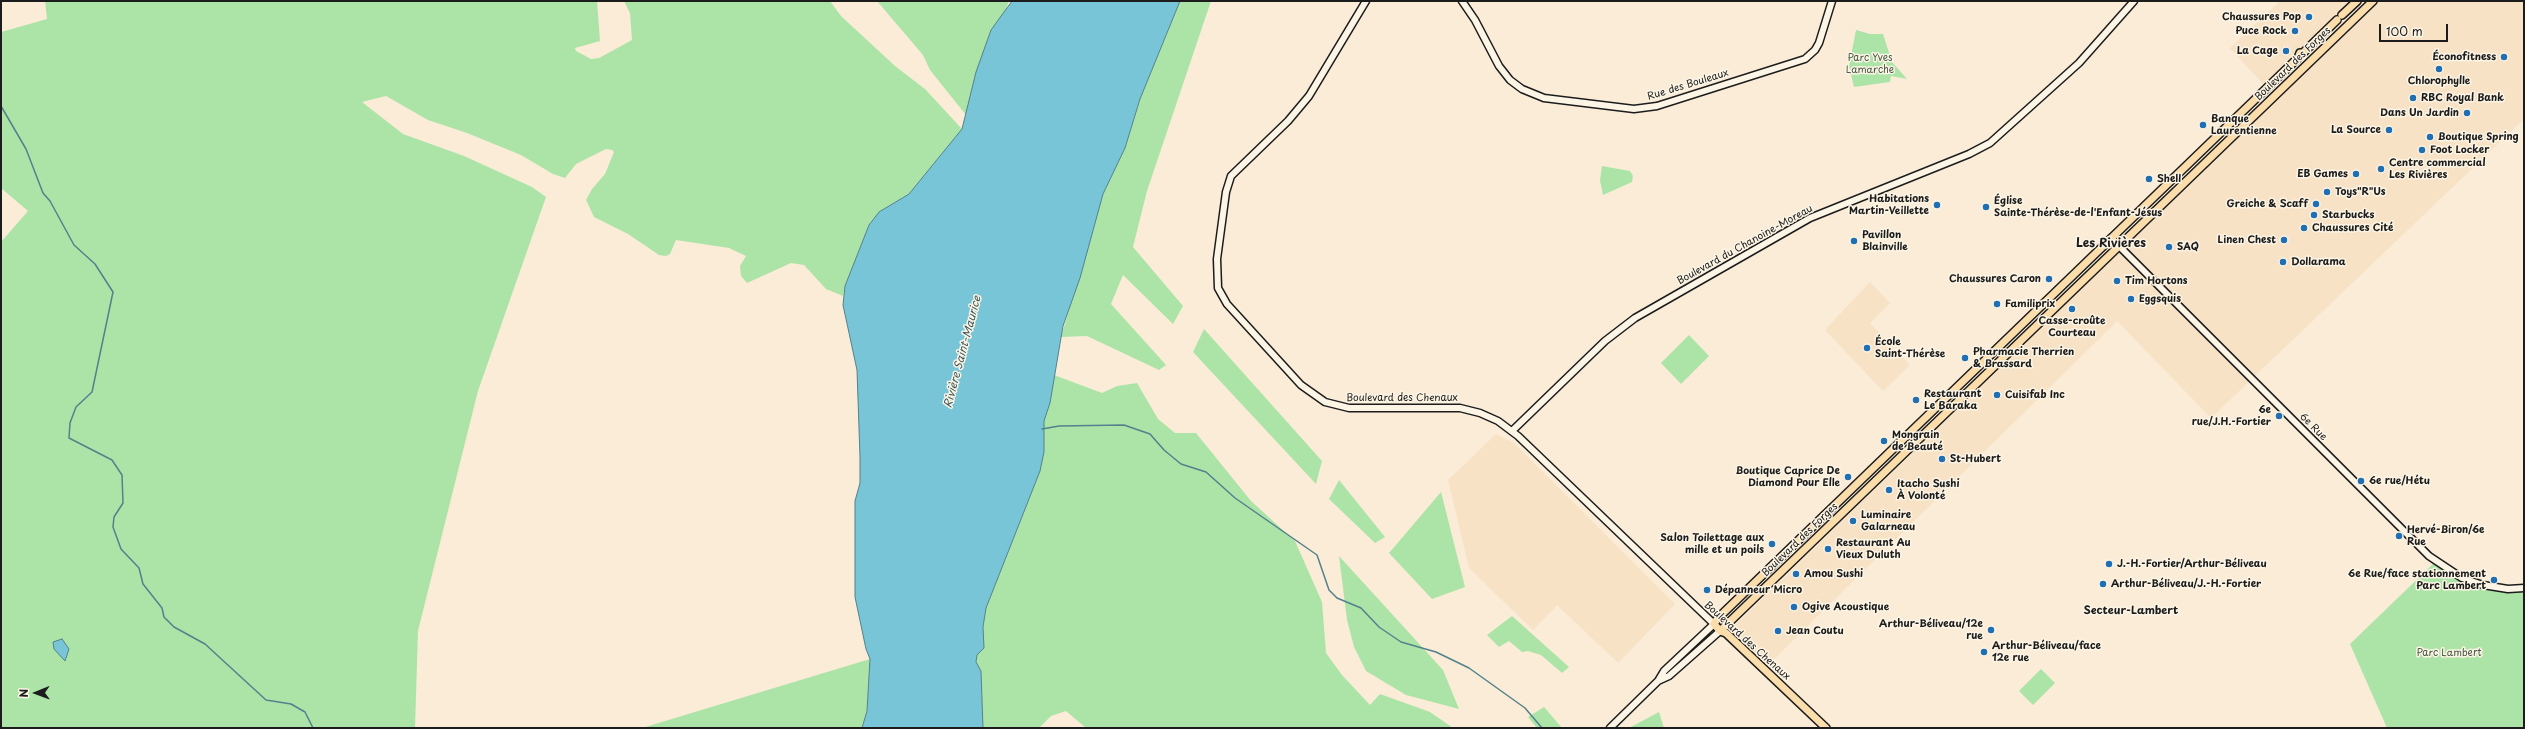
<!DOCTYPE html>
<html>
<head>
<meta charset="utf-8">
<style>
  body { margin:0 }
  #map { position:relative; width:2525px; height:729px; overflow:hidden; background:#faecd7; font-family:"Playpen Sans",sans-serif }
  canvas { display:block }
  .frame { position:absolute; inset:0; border:2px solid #1c1c1c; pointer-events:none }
  .north { position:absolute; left:16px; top:673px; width:40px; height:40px; -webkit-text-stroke:3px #fcf5e5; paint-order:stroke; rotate:269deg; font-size:11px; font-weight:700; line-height:16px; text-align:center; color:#1c1c1c }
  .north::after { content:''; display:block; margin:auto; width:14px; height:18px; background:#1c1c1c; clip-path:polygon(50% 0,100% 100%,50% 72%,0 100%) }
  .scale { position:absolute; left:2379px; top:24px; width:69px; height:18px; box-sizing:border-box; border:2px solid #1c1c1c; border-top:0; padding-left:5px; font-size:12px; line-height:14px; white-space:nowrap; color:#1c1c1c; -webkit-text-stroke:3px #fcf5e5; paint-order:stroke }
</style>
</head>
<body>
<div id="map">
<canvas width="2525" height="729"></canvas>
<div class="frame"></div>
<div class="north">N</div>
<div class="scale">100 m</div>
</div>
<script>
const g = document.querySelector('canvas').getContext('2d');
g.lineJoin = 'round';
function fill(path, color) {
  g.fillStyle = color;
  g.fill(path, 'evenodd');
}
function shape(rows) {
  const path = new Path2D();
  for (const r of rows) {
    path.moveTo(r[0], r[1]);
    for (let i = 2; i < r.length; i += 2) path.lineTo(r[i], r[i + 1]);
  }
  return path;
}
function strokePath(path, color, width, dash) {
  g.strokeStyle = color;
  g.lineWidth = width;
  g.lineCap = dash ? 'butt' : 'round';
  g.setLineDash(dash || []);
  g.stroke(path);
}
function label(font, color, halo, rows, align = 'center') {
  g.font = font + ' "Playpen Sans",sans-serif';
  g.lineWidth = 3;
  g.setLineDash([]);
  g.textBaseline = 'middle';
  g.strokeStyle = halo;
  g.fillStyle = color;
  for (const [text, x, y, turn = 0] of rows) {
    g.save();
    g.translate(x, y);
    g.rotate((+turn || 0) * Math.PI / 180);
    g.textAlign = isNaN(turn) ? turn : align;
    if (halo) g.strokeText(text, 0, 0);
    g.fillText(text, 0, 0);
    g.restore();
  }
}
fill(shape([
  [2280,1,2353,1,2264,85,2230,48],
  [2378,1,2524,1,2524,119,2211,418,2117,321,1767,666,1729,631],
  [1870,282,1890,303,1870,323,1910,365,1883,391,1825,330],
  [1496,434,1514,443,1675,604,1618,663,1557,605,1533,630,1469,568,1448,480]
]), '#f7e2c6');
fill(shape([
  [45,1,597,1,600,41,575,48,576,51,591,59,599,58,632,40,630,13,624,1,830,1,841,16,895,66,925,89,962,129,909,194,879,212,869,225,845,286,843,296,826,289,804,265,791,263,747,283,741,276,740,266,746,256,729,248,676,240,670,254,666,256,659,255,628,234,594,217,586,200,592,189,605,174,614,152,612,150,606,149,576,164,565,178,553,174,521,155,467,133,428,120,386,96,362,102,403,134,464,156,532,187,546,197,478,391,418,631,415,728,1,728,1,242,28,211,1,188,1,32,47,19],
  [877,1,1009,1,966,115,930,70,923,55],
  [1180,1,1211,1,1147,191,1133,247,1183,306,1173,324,1123,275,1111,304,1166,365,1159,370,1087,336,1061,337,1103,194,1125,148,1140,99],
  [1856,30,1870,34,1883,34,1892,62,1907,79,1891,76,1890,82,1854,87,1849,66],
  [1602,166,1630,171,1633,176,1632,182,1603,195,1600,180],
  [1204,329,1322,461,1316,484,1193,352],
  [1689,335,1709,356,1681,384,1661,363],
  [1054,375,1102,393,1117,386,1137,383,1158,419,1175,433,1196,433,1251,501,1295,541,1322,602,1326,653,1342,675,1370,705,1380,694,1430,712,1453,728,1086,728,1066,711,1051,716,1039,728,983,728,981,671,976,662,977,655,984,648,983,627,986,608,1040,471,1044,421],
  [1339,480,1385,537,1375,543,1329,499],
  [1441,492,1465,587,1432,599,1389,553],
  [1339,556,1443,670,1459,709,1406,695,1366,671,1354,647,1347,620],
  [2434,563,2462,580,2495,588,2524,585,2524,728,2387,728,2350,644],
  [1512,616,1569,667,1562,673,1541,655,1528,651,1522,652,1509,641,1499,647,1487,635],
  [870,659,867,711,862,728,642,728],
  [2041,669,2055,683,2033,705,2019,691],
  [1544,707,1562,728,1537,728,1528,717],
  [1659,712,1664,728,1629,728]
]), '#ace4a8');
const water = shape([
  [1012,1,1180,1,1140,99,1125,148,1103,194,1080,278,1063,326,1050,403,1044,421,1044,452,1040,471,986,608,983,627,984,648,977,655,976,662,981,671,983,728,862,728,867,711,870,659,866,649,855,597,855,501,860,483,860,457,857,370,843,305,845,286,869,225,879,212,909,194,962,129,976,72,991,30,1012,1],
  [62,639,69,649,65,661,54,649,53,642,62,639]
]);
fill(water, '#78c5d7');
strokePath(water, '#53818c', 1);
strokePath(shape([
  [1,106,26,149,43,193,50,201,74,245,95,264,113,292,92,392,76,407,70,423,69,438,112,460,122,475,123,503,114,517,113,527,121,549,139,568,143,584,162,608,164,617,174,627,205,644,266,700,291,704,305,712,313,728],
  [1042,429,1059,426,1124,425,1150,434,1164,450,1181,464,1206,472,1235,498,1317,555,1329,590,1337,598,1361,608,1379,627,1401,642,1436,652,1469,668,1525,708,1542,728]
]), '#53818c', 1.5);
const minor = shape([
  [1366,1,1309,96,1288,121,1231,176,1226,192,1217,259,1218,288,1227,304,1301,385,1325,402,1349,408,1460,408,1480,413,1498,421,1518,436,1714,624,1664,671,1658,681,1610,728],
  [1462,1,1475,20,1499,66,1510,80,1522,89,1544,98,1634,109,1657,106,1805,59,1815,50,1819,43,1832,1],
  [2111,238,2429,556,2462,578,2483,585,2508,589,2524,588],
  [1512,431,1605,341,1635,318,1810,218,1969,154,1990,143,2079,63,2134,1],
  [1658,681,1669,676,1720,631]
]);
const major = shape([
  [2342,15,2357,1],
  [1720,631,2373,1],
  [1826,728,1726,633,1720,631,1714,624,1718,618,2271,84,2298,58,2300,53,2303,53,2337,20]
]);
strokePath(minor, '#1c1c1c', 9);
strokePath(major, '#1c1c1c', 10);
strokePath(minor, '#fcf5e5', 6);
strokePath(major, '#faddab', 7);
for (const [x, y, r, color] of [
  [2309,17,4,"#1f6fb2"],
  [2295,31,4,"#1f6fb2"],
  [2286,51,4,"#1f6fb2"],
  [2504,57,4,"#1f6fb2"],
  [2439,69,4,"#1f6fb2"],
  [2413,98,4,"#1f6fb2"],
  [2467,113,4,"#1f6fb2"],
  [2203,125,4,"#1f6fb2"],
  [2389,130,4,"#1f6fb2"],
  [2430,137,4,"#1f6fb2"],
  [2422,150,4,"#1f6fb2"],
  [2381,169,4,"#1f6fb2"],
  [2356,174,4,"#1f6fb2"],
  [2149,179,4,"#1f6fb2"],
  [2327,192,4,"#1f6fb2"],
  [2316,204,4,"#1f6fb2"],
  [1937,205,4,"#1f6fb2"],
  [1986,207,4,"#1f6fb2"],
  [2314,215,4,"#1f6fb2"],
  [2304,228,4,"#1f6fb2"],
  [2284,240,4,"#1f6fb2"],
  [1854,241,4,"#1f6fb2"],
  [2169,247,4,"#1f6fb2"],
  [2283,262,4,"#1f6fb2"],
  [2049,279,4,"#1f6fb2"],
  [2117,281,4,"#1f6fb2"],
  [2131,299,4,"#1f6fb2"],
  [1997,304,4,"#1f6fb2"],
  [2072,309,4,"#1f6fb2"],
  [1867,348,4,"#1f6fb2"],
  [1965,358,4,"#1f6fb2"],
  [1997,395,4,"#1f6fb2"],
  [1916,400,4,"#1f6fb2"],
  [2279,416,4,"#1f6fb2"],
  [1884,441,4,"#1f6fb2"],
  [1942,459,4,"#1f6fb2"],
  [1848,477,4,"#1f6fb2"],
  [2361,481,4,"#1f6fb2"],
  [1889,490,4,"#1f6fb2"],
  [1853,521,4,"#1f6fb2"],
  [2399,536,4,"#1f6fb2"],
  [1772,544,4,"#1f6fb2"],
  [1828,549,4,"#1f6fb2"],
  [2109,564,4,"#1f6fb2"],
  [1796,574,4,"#1f6fb2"],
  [2494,580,4,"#1f6fb2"],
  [2103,584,4,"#1f6fb2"],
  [1707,590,4,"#1f6fb2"],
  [1794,607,4,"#1f6fb2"],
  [1991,630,4,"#1f6fb2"],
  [1778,631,4,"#1f6fb2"],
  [1984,652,4,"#1f6fb2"]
]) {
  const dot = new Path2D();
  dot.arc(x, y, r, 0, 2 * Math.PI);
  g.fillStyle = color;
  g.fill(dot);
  strokePath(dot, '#fcf5e5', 1.5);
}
label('bold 10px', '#1c1c1c', '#fcf5e5', [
  ["Chaussures Pop",2301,17,"right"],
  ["Puce Rock",2287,31,"right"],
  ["La Cage",2278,51,"right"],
  ["Éconofitness",2496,57,"right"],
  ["Chlorophylle",2439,81,"center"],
  ["RBC Royal Bank",2421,98],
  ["Dans Un Jardin",2459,113,"right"],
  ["Banque",2211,119],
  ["Laurentienne",2211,131],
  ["La Source",2381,130,"right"],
  ["Boutique Spring",2438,137],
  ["Foot Locker",2430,150],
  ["Centre commercial",2389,163],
  ["Les Rivières",2389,175],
  ["EB Games",2348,174,"right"],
  ["Shell",2157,179],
  ["Toys\"R\"Us",2335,192],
  ["Habitations",1929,199,"right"],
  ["Martin-Veillette",1929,211,"right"],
  ["Église",1994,201],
  ["Sainte-Thérèse-de-l'Enfant-Jésus",1994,213],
  ["Greiche & Scaff",2308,204,"right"],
  ["Starbucks",2322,215],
  ["Chaussures Cité",2312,228],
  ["Pavillon",1862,235],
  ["Blainville",1862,247],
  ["Linen Chest",2276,240,"right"],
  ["SAQ",2177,247],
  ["Dollarama",2291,262],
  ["Chaussures Caron",2041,279,"right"],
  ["Tim Hortons",2125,281],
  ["Eggsquis",2139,299],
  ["Familiprix",2005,304],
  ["Casse-croûte",2072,321,"center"],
  ["Courteau",2072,333,"center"],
  ["École",1875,342],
  ["Saint-Thérèse",1875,354],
  ["Pharmacie Therrien",1973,352],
  ["& Brassard",1973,364],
  ["Restaurant",1924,394],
  ["Le Baraka",1924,406],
  ["Cuisifab Inc",2005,395],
  ["6e",2271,410,"right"],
  ["rue/J.H.-Fortier",2271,422,"right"],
  ["Mongrain",1892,435],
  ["de Beauté",1892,447],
  ["St-Hubert",1950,459],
  ["Boutique Caprice De",1840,471,"right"],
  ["Diamond Pour Elle",1840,483,"right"],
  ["6e rue/Hétu",2369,481],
  ["Itacho Sushi",1897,484],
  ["À Volonté",1897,496],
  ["Luminaire",1861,515],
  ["Galarneau",1861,527],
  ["Hervé-Biron/6e",2407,530],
  ["Rue",2407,542],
  ["Salon Toilettage aux",1764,538,"right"],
  ["mille et un poils",1764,550,"right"],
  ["Restaurant Au",1836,543],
  ["Vieux Duluth",1836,555],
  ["J.-H.-Fortier/Arthur-Béliveau",2117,564],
  ["Amou Sushi",1804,574],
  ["6e Rue/face stationnement",2486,574,"right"],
  ["Parc Lambert",2486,586,"right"],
  ["Arthur-Béliveau/J.-H.-Fortier",2111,584],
  ["Dépanneur Micro",1715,590],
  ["Ogive Acoustique",1802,607],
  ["Arthur-Béliveau/12e",1983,624,"right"],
  ["rue",1983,636,"right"],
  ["Jean Coutu",1786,631],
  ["Arthur-Béliveau/face",1992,646],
  ["12e rue",1992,658]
], 'left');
label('10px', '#475846', '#fcf5e5', [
  ["Parc Yves",1870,58],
  ["Lamarche",1870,70],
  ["Parc Lambert",2449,653]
]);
label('10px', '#1c1c1c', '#fcf5e5', [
  ["Boulevard des Forges",2293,64,-44],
  ["Rue des Bouleaux",1688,85,-17],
  ["Boulevard du Chanoine-Moreau",1745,245,-29],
  ["Boulevard des Chenaux",1402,398],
  ["6e Rue",2313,427,45],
  ["Boulevard des Forges",1800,540,-44],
  ["Boulevard des Chenaux",1747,641,42]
]);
label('italic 11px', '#3c575d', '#fcf5e5', [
  ["Rivière Saint-Maurice",963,352,-75]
]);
label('bold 11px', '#1c1c1c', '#fcf5e5', [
  ["Secteur-Lambert",2131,611]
]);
label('bold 12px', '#1c1c1c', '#fcf5e5', [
  ["Les Rivières",2111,244]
]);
</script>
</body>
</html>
